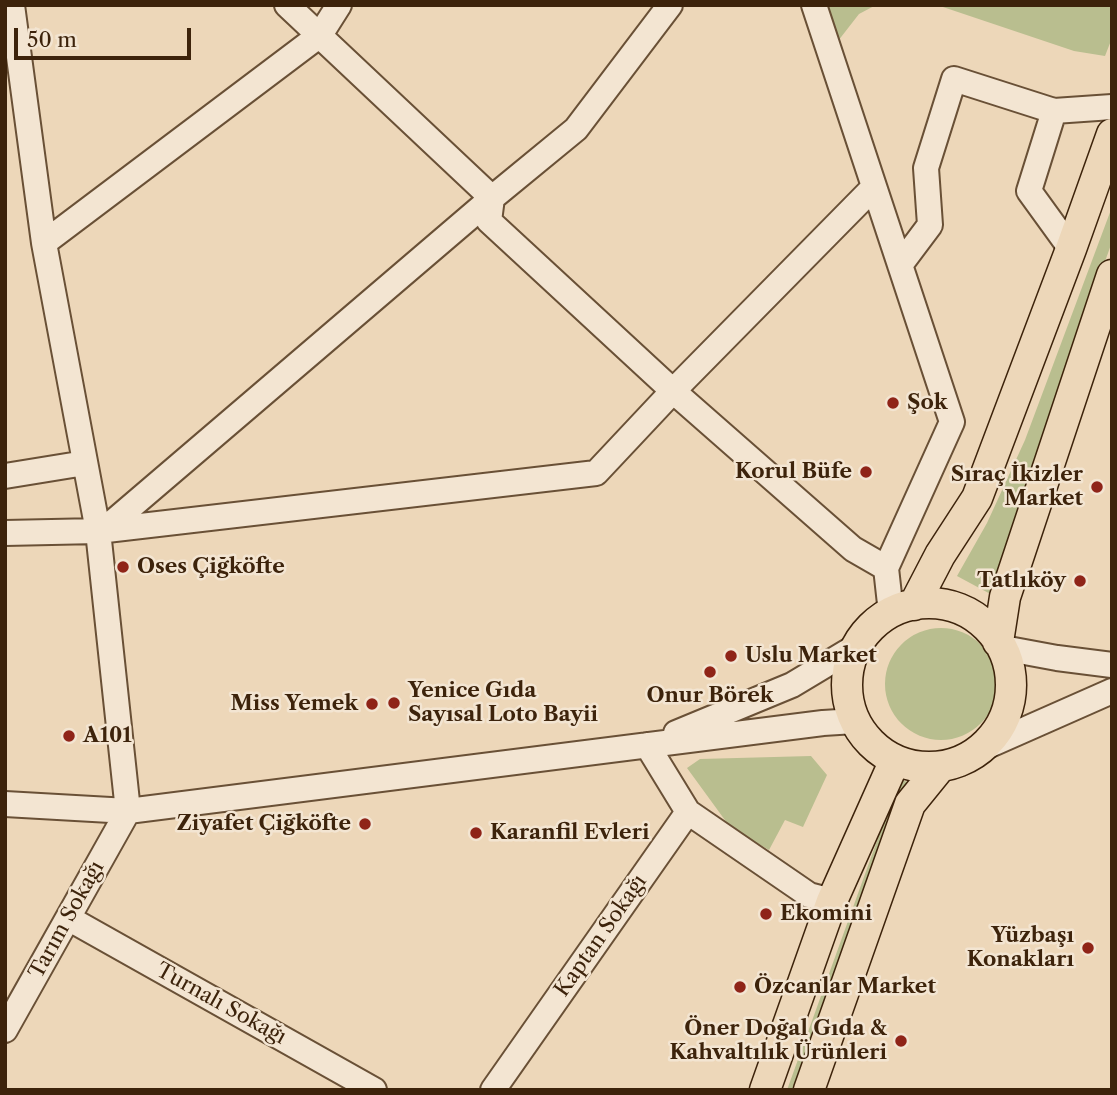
<!DOCTYPE html>
<html>
<head>
<meta charset="utf-8">
<style>
  body { margin:0 }
  #map { position:relative; width:1117px; height:1095px; overflow:hidden; background:#edd7b9; font-family:"Libre Caslon Text",serif }
  canvas { display:block }
  .frame { position:absolute; inset:0; border:7px solid #3d230b; pointer-events:none }
  .scale { position:absolute; left:14px; top:28px; width:177px; height:32px; box-sizing:border-box; border:4px solid #3d230b; border-top:0; padding-left:9px; font-size:21px; line-height:24px; white-space:nowrap; color:#3d230b; -webkit-text-stroke:5px #f3e5d2; paint-order:stroke }
</style>
</head>
<body>
<div id="map">
<canvas width="1117" height="1095"></canvas>
<div class="frame"></div>
<div class="scale">50 m</div>
</div>
<script>
const g = document.querySelector('canvas').getContext('2d');
g.lineJoin = 'round';
function fill(path, color) {
  g.fillStyle = color;
  g.fill(path, 'evenodd');
}
function shape(rows) {
  const path = new Path2D();
  for (const r of rows) {
    if (r.length === 3) {
      path.moveTo(r[0] + r[2], r[1]);
      path.arc(r[0], r[1], r[2], 0, 2 * Math.PI);
      continue;
    }
    path.moveTo(r[0], r[1]);
    for (let i = 2; i < r.length; i += 2) path.lineTo(r[i], r[i + 1]);
  }
  return path;
}
function strokePath(path, color, width, dash) {
  g.strokeStyle = color;
  g.lineWidth = width;
  g.lineCap = dash ? 'butt' : 'round';
  g.setLineDash(dash || []);
  g.stroke(path);
}
function label(font, color, halo, rows, align = 'center') {
  g.font = font + ' "Libre Caslon Text",serif';
  g.lineWidth = 5;
  g.setLineDash([]);
  g.textBaseline = 'middle';
  g.strokeStyle = halo;
  g.fillStyle = color;
  for (const [text, x, y, turn = 0] of rows) {
    g.save();
    g.translate(x, y);
    g.rotate((+turn || 0) * Math.PI / 180);
    g.textAlign = isNaN(turn) ? turn : align;
    if (halo) g.strokeText(text, 0, 0);
    g.fillText(text, 0, 0);
    g.restore();
  }
}
fill(shape([
  [827,5,876,5,859,14,838,41],
  [937,5,1112,5,1112,38,1105,56,1074,51],
  [1112,207,1112,242,1040,441,996,597,957,576,987,523,1025,440],
  [941,684,56],
  [811,756,827,775,803,827,785,820,769,850,730,827,687,768,700,759],
  [899,780,914,783,799,1090,787,1090]
]), '#b9be8f');
const minor = shape([
  [287,5,492,198,489,221,673,391,853,549,886,568],
  [814,5,952,422,886,568,891,613],
  [44,243,320,35,339,5],
  [1071,249,1029,191,1054,111,1112,107],
  [900,265,930,225,926,168,954,79,1054,111],
  [5,476,85,463],
  [106,528,492,198,576,129,670,5],
  [5,533,98,531,596,473,673,391,874,187],
  [1003,648,1057,658,1112,665],
  [676,733,792,685,857,646],
  [983,748,1112,691],
  [5,804,128,811,823,723,855,721],
  [688,812,809,895,832,901],
  [68,918,374,1090],
  [5,1030,128,811,98,531,44,243,12,5],
  [493,1090,688,812,647,745]
]);
const major = shape([
  [929,685,82],
  [914,605,940,555,977,498,1071,249,1112,134],
  [998,642,1005,597,1112,275],
  [765,1090,832,901,895,760],
  [809,1090,910,804,940,767]
]);
strokePath(minor, '#695036', 28);
strokePath(major, '#3d230b', 33);
strokePath(minor, '#f3e5d2', 24);
strokePath(major, '#edd7b9', 30);
for (const [x, y, r, color] of [
  [893,403,7,"#8f2418"],
  [866,472,7,"#8f2418"],
  [1097,487,7,"#8f2418"],
  [123,567,7,"#8f2418"],
  [1080,581,7,"#8f2418"],
  [731,656,7,"#8f2418"],
  [710,672,7,"#8f2418"],
  [394,703,7,"#8f2418"],
  [372,704,7,"#8f2418"],
  [69,736,7,"#8f2418"],
  [365,824,7,"#8f2418"],
  [476,833,7,"#8f2418"],
  [766,914,7,"#8f2418"],
  [1088,948,7,"#8f2418"],
  [740,987,7,"#8f2418"],
  [901,1041,7,"#8f2418"]
]) {
  const dot = new Path2D();
  dot.arc(x, y, r, 0, 2 * Math.PI);
  g.fillStyle = color;
  g.fill(dot);
  strokePath(dot, '#f3e5d2', 2.5);
}
label('bold 21px', '#3d230b', '#f3e5d2', [
  ["Şok",907,403],
  ["Korul Büfe",852,472,"right"],
  ["Sıraç İkizler",1083,475,"right"],
  ["Market",1083,499,"right"],
  ["Oses Çiğköfte",137,567],
  ["Tatlıköy",1066,581,"right"],
  ["Uslu Market",745,656],
  ["Yenice Gıda",408,691],
  ["Sayısal Loto Bayii",408,715],
  ["Onur Börek",710,696,"center"],
  ["Miss Yemek",358,704,"right"],
  ["A101",83,736],
  ["Ziyafet Çiğköfte",351,824,"right"],
  ["Karanfil Evleri",490,833],
  ["Ekomini",780,914],
  ["Yüzbaşı",1074,936,"right"],
  ["Konakları",1074,960,"right"],
  ["Özcanlar Market",754,987],
  ["Öner Doğal Gıda &",887,1029,"right"],
  ["Kahvaltılık Ürünleri",887,1053,"right"]
], 'left');
label('21px', '#3d230b', '#f3e5d2', [
  ["Tarım Sokağı",67,920,-61],
  ["Kaptan Sokağı",601,936,-55],
  ["Turnalı Sokağı",221,1004,29]
]);
</script>
</body>
</html>
